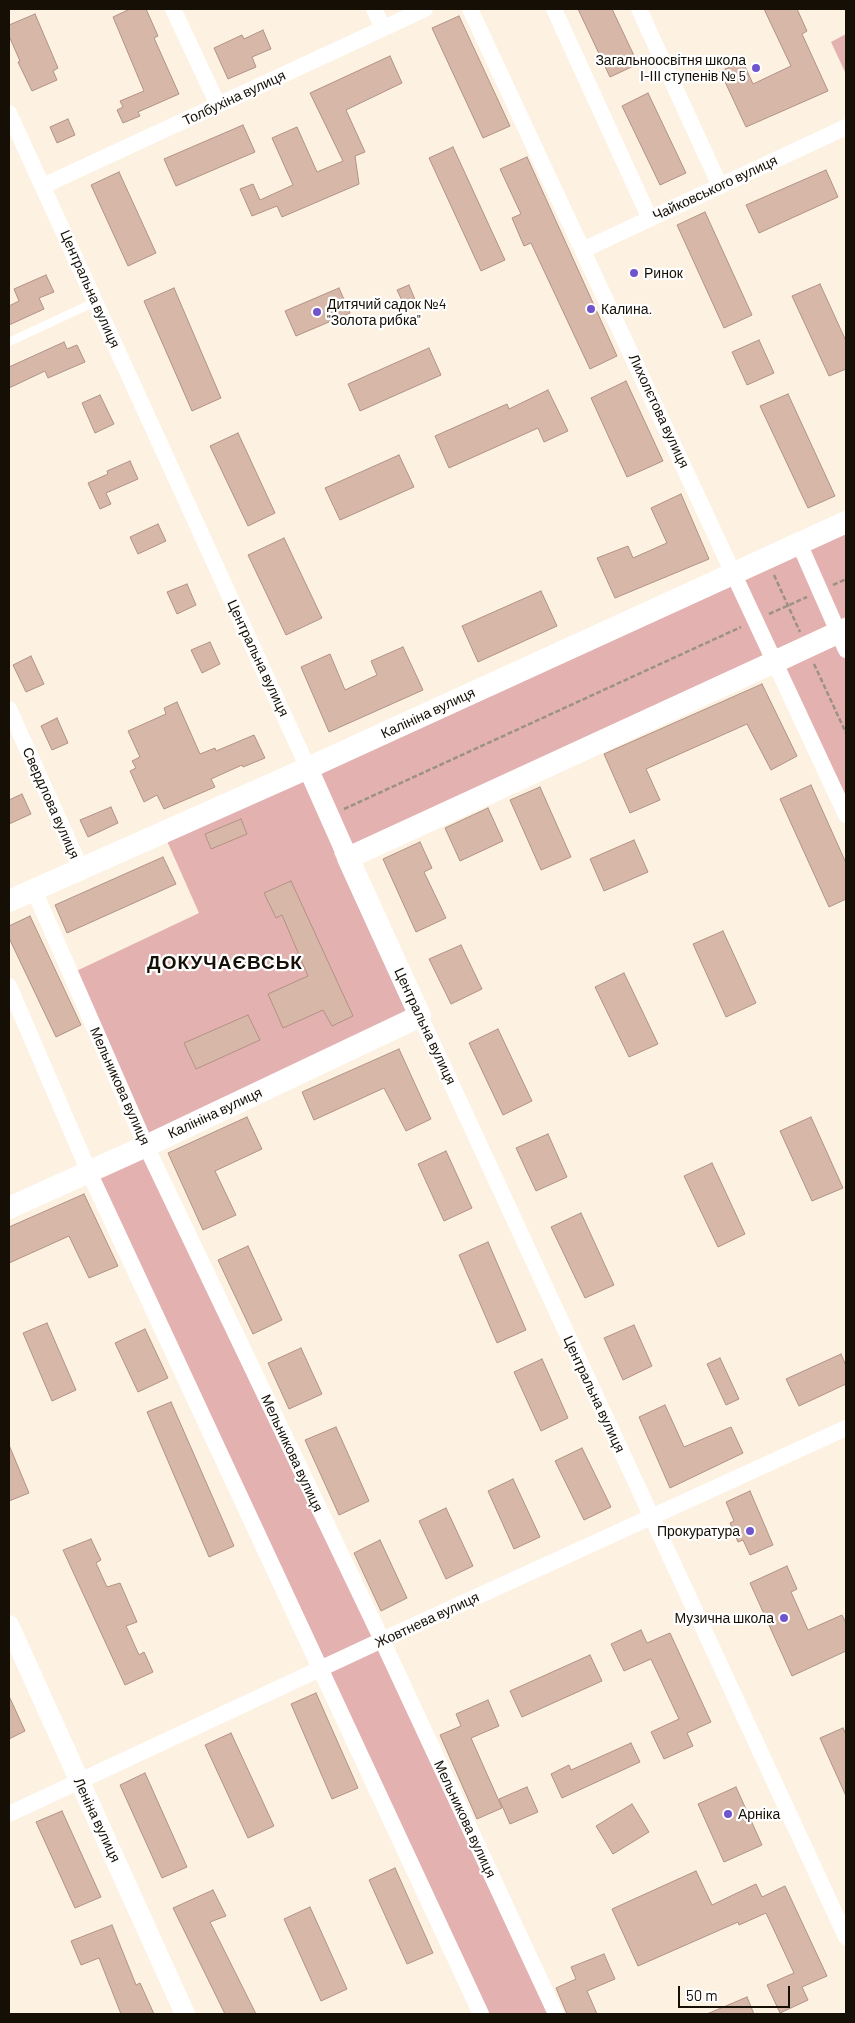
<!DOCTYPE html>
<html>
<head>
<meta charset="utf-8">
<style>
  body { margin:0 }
  #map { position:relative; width:855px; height:2023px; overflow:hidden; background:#fdf1e1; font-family:Barlow,sans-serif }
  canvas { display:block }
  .frame { position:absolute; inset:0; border:10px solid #150f06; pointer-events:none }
  .scale { position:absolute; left:678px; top:1986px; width:112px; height:22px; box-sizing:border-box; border:2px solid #150f06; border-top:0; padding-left:6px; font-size:15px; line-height:18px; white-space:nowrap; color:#150f06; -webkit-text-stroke:4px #fff; paint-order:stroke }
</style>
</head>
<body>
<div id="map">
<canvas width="855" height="2023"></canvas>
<div class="frame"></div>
<div class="scale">50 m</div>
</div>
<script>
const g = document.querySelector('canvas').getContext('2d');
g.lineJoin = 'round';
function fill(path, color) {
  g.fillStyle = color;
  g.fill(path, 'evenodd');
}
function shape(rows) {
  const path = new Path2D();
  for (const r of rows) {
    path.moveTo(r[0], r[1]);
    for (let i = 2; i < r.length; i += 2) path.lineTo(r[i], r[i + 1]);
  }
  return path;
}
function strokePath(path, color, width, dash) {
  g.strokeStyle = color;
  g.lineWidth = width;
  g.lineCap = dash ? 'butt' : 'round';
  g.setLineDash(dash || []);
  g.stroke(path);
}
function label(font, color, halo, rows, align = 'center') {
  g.font = font + ' Barlow,sans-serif';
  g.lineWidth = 4.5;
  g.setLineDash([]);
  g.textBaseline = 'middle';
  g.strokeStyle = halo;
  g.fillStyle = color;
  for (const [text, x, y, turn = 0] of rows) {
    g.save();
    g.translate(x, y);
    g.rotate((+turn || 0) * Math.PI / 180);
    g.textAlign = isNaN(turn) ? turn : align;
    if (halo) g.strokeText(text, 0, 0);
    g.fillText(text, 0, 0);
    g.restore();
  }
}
fill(shape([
  [846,34,846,74,831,42],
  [846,534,846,617,334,853,407,1013,142,1137,70,974,199,913,167,841,302,782],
  [843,642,846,650,846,815,780,672],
  [150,1154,556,2014,481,2014,93,1181]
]), '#e4b1b1');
const building = shape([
  [130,9,146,9,158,36,154,38,179,94,138,112,140,116,123,123,117,110,123,107,120,101,144,91,113,17,130,9],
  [578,9,612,9,638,64,610,77,578,9],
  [764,9,797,9,807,31,802,34,828,91,746,127,720,71,743,62,753,84,791,66,764,9],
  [35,14,58,68,53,71,57,80,32,91,18,62,20,61,9,36,9,25,35,14],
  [459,16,510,126,483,138,432,28,459,16],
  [263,30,271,49,252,57,256,67,228,79,214,48,242,35,244,39,263,30],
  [390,56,402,83,346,110,365,152,355,156,359,184,282,217,277,206,252,216,240,189,253,184,260,200,293,185,272,138,297,127,317,172,343,161,310,93,390,56],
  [648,93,686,173,660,185,622,106,648,93],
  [68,119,75,135,57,143,50,127,68,119],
  [243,125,255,152,176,186,164,159,243,125],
  [453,147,505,260,481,271,429,158,453,147],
  [527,157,617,356,590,369,531,243,524,246,512,218,521,214,500,169,527,157],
  [826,170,838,197,759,233,746,205,826,170],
  [119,172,156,253,128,266,91,185,119,172],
  [705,212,752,315,724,328,677,225,705,212],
  [46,275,54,292,39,298,44,309,9,325,9,306,19,301,14,289,46,275],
  [820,284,846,341,846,369,829,376,792,296,820,284],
  [409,285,416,302,405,307,397,290,409,285],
  [174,288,221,398,192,411,144,301,174,288],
  [339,288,350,313,296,336,285,311,339,288],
  [759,340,774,373,747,385,732,352,759,340],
  [64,342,67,349,77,345,85,362,48,378,45,371,9,388,9,367,64,342],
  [429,348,441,375,360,411,348,384,429,348],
  [626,381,663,461,627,477,591,398,626,381],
  [548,390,568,431,544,442,538,428,449,468,435,436,507,404,509,409,548,390],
  [788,394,835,496,808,508,760,406,788,394],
  [100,395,114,424,95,433,82,403,100,395],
  [238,433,275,513,248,526,210,446,238,433],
  [399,455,414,487,340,520,325,488,399,455],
  [130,461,138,479,106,493,111,504,100,509,88,483,108,474,107,471,130,461],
  [681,494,709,559,615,598,597,558,628,546,633,558,667,543,651,508,681,494],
  [158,524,166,541,138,554,130,537,158,524],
  [284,538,322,618,286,635,248,555,284,538],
  [187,584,196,605,177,614,167,592,187,584],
  [541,591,557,626,478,662,462,626,541,591],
  [210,642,220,664,202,673,191,650,210,642],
  [403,647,423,690,329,732,301,667,330,654,345,690,377,675,371,661,403,647],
  [31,656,44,684,26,692,13,665,31,656],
  [762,684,797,756,771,770,747,724,646,769,660,800,630,813,604,754,762,684],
  [177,702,200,754,215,748,216,751,254,735,265,758,243,767,242,765,211,779,215,787,164,809,157,795,144,802,130,771,136,768,132,761,140,757,128,731,166,714,164,708,177,702],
  [57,718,68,743,52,750,41,726,57,718],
  [811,785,846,863,846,899,829,907,780,799,811,785],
  [540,787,571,857,541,870,510,800,540,787],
  [22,794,31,814,9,824,9,800,22,794],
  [111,807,118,823,88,837,80,820,111,807],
  [488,808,503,841,460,861,445,828,488,808],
  [241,819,247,834,211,849,205,834,241,819],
  [634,840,648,872,604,891,590,859,634,840],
  [420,842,432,868,424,872,446,918,416,932,383,859,420,842],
  [163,857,176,884,67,933,55,905,163,857],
  [291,881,353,1016,332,1026,323,1010,283,1028,268,994,308,976,282,915,276,918,264,893,291,881],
  [30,916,81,1025,56,1037,9,938,9,926,30,916],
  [723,931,756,1003,726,1017,693,944,723,931],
  [461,945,482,989,451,1004,429,959,461,945],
  [624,973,658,1044,629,1057,595,987,624,973],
  [248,1015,260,1040,196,1069,184,1043,248,1015],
  [498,1029,532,1101,503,1115,469,1043,498,1029],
  [399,1049,431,1119,406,1131,384,1088,314,1120,302,1092,399,1049],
  [247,1117,262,1149,215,1171,236,1215,203,1230,168,1153,247,1117],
  [811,1117,843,1188,812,1201,780,1131,811,1117],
  [548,1134,567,1177,536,1191,516,1148,548,1134],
  [446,1151,472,1208,444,1221,418,1164,446,1151],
  [712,1163,745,1234,718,1247,684,1176,712,1163],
  [84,1194,118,1266,89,1278,69,1236,9,1263,9,1227,84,1194],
  [581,1213,614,1285,585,1298,551,1227,581,1213],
  [488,1242,526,1330,497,1343,459,1255,488,1242],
  [248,1246,282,1320,253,1334,218,1260,248,1246],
  [47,1323,76,1390,52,1401,23,1333,47,1323],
  [634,1325,652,1366,623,1380,604,1338,634,1325],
  [145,1329,168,1378,138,1392,115,1343,145,1329],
  [301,1348,322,1394,289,1409,268,1363,301,1348],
  [841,1354,846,1366,846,1384,799,1406,786,1379,841,1354],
  [720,1358,739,1399,726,1405,707,1364,720,1358],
  [542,1359,568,1418,541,1431,514,1372,542,1359],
  [171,1402,234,1546,209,1557,147,1412,171,1402],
  [665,1405,684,1447,731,1427,743,1453,670,1488,639,1417,665,1405],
  [336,1427,369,1501,339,1515,305,1440,336,1427],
  [9,1445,29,1493,9,1501,9,1445],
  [582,1448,611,1507,584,1520,555,1461,582,1448],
  [513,1479,540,1537,514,1549,488,1491,513,1479],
  [750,1491,773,1545,750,1555,743,1540,738,1542,730,1523,734,1521,726,1502,750,1491],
  [446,1508,473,1566,446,1579,419,1521,446,1508],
  [91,1539,101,1560,96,1563,107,1587,120,1583,137,1622,126,1626,139,1655,144,1652,153,1672,125,1685,63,1550,91,1539],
  [380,1540,407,1598,381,1611,354,1553,380,1540],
  [787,1566,797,1589,791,1592,808,1630,842,1615,846,1623,846,1651,792,1676,750,1583,787,1566],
  [641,1630,647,1643,670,1633,711,1722,687,1733,693,1746,664,1759,651,1732,679,1719,651,1659,624,1671,611,1644,641,1630],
  [590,1655,602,1681,522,1717,510,1691,590,1655],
  [316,1693,358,1788,332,1799,291,1704,316,1693],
  [9,1696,25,1731,9,1739,9,1696],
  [488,1700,499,1726,471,1738,502,1808,477,1819,440,1735,461,1726,456,1714,488,1700],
  [843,1728,846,1735,846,1796,820,1738,843,1728],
  [231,1733,274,1826,248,1838,205,1745,231,1733],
  [631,1743,640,1762,562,1798,551,1774,569,1765,571,1770,631,1743],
  [145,1773,187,1867,162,1878,120,1785,145,1773],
  [527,1787,538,1812,510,1824,499,1799,527,1787],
  [736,1787,762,1845,724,1862,698,1804,736,1787],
  [632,1804,649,1832,613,1854,596,1826,632,1804],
  [62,1811,101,1897,75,1908,36,1822,62,1811],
  [395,1868,433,1953,407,1964,369,1880,395,1868],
  [696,1871,712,1905,756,1884,762,1897,785,1886,827,1976,802,1987,808,2000,780,2013,767,1985,794,1973,766,1913,739,1925,738,1922,638,1966,612,1909,696,1871],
  [213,1890,226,1916,210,1922,256,2014,225,2014,173,1908,213,1890],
  [310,1907,347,1989,321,2001,284,1919,310,1907],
  [112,1925,136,1985,140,1983,154,2014,121,2014,99,1958,81,1965,71,1941,112,1925],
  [604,1954,615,1979,587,1991,597,2014,567,2014,556,1988,576,1979,571,1967,604,1954],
  [747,1997,754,2014,707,2014,747,1997]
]);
fill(building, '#d7b8a8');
strokePath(building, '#b19284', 1);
strokePath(shape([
  [774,575,800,632],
  [833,585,846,579],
  [769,614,807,597],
  [814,664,846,733],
  [344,809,741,627]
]), '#9b9184', 2.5, [5, 2.5]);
strokePath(shape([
  [9,342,95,302]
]), '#fff', 8);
strokePath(shape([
  [173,9,218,105],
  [374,9,383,28],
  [470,9,846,815],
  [554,9,650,219],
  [639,9,720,186],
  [9,113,308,768],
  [43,186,425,9],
  [583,250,846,127],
  [799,543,846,650],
  [9,709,81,869],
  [34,890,146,1146,382,1640,556,2014],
  [9,986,89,1172,481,2014],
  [420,1016,846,1937],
  [9,1814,382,1640,846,1428]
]), '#fff', 16);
strokePath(shape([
  [308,768,348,858],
  [9,1625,185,2014]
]), '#fff', 20);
strokePath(shape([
  [9,901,308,768,846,522],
  [9,1208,146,1146,420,1016,348,858,846,629]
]), '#fff', 22);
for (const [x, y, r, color] of [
  [756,68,5,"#7054cd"],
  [634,273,5,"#7054cd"],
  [591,309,5,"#7054cd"],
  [317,312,5,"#7054cd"],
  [750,1531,5,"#7054cd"],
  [784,1618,5,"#7054cd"],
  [728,1814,5,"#7054cd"]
]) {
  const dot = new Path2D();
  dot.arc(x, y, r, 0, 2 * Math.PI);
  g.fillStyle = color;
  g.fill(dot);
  strokePath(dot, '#fff', 2);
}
label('14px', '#150f06', '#fff', [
  ["Загальноосвітня школа",746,60,"right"],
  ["І-ІІІ ступенів № 5",746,76,"right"],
  ["Ринок",644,273],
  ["Дитячий садок №4",327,304],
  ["\"Золота рибка\"",327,320],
  ["Калина.",601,309],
  ["Прокуратура",740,1531,"right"],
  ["Музична школа",774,1618,"right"],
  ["Арніка",738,1814]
], 'left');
label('14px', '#150f06', '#fff', [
  ["Толбухіна вулиця",234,98,-25],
  ["Чайковського вулиця",715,188,-25],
  ["Центральна вулиця",90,289,66],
  ["Лихолєтова вулиця",659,411,65],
  ["Центральна вулиця",258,658,65],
  ["Калініна вулиця",428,713,-25],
  ["Свердлова вулиця",51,803,66],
  ["Центральна вулиця",425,1026,65],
  ["Мельникова вулиця",120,1086,66],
  ["Калініна вулиця",215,1113,-25],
  ["Центральна вулиця",594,1394,65],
  ["Мельникова вулиця",292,1453,65],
  ["Жовтнева вулиця",427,1620,-25],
  ["Мельникова вулиця",465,1819,65],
  ["Леніна вулиця",97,1820,65]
]);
g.letterSpacing = '1px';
label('bold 19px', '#150f06', '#fff', [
  ["ДОКУЧАЄВСЬК",225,963]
]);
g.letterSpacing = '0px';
</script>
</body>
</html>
